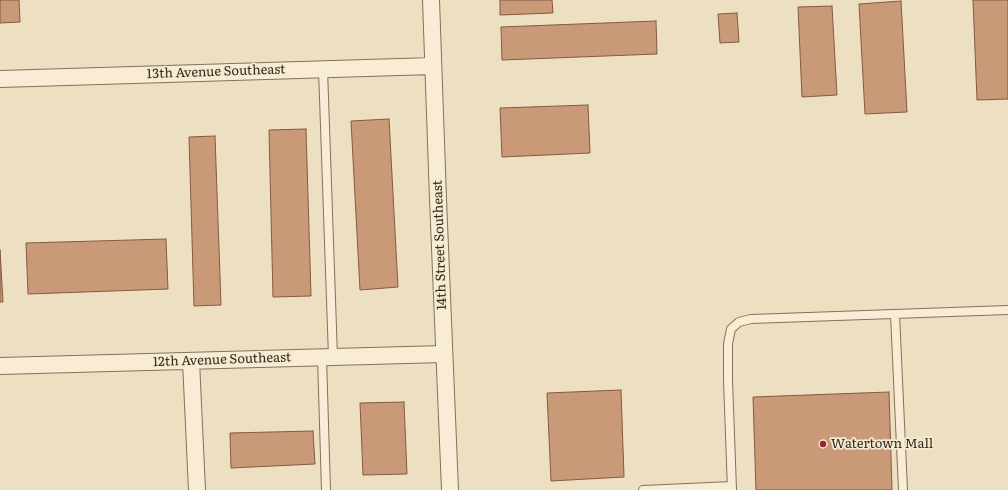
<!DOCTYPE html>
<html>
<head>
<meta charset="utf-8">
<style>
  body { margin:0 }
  canvas { display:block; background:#eddfc2 }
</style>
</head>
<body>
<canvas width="1008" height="490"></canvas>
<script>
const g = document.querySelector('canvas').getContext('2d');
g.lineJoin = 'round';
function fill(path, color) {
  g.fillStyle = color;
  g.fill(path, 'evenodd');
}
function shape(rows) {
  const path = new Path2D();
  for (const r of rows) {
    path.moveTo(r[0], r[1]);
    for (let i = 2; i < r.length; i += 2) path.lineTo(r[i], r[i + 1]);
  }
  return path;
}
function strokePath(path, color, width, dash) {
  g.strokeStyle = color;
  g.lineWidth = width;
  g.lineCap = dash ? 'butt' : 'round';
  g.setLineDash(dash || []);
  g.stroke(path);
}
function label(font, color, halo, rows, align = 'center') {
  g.font = font + ' Literata,serif';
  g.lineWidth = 3.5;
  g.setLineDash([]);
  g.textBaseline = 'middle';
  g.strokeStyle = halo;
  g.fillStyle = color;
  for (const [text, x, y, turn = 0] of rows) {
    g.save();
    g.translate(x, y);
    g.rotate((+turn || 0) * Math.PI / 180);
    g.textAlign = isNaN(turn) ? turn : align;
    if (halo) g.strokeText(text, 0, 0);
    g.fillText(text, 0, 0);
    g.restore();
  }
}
const building = shape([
  [0,0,19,0,20,22,0,23,0,0],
  [500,0,552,0,553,13,500,15,500,0],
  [973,0,1008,0,1008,99,977,100,973,0],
  [901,1,907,112,865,114,859,4,901,1],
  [832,6,837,95,802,97,798,7,832,6],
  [737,13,739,42,720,43,718,14,737,13],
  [656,21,657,54,502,60,501,27,656,21],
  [588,105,590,153,502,157,500,108,588,105],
  [389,119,398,287,360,290,351,121,389,119],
  [306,129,311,296,273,297,269,130,306,129],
  [215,136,221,305,194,306,189,137,215,136],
  [166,239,168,289,28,294,26,243,166,239],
  [0,250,3,302,0,302,0,250],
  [621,390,624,477,551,481,547,393,621,390],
  [889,392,892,490,756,490,753,397,889,392],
  [404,402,407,474,363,475,360,403,404,402],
  [313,431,315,464,231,468,230,433,313,431]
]);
fill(building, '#ca9978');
strokePath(building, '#845a40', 1);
const lane = shape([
  [323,69,333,357],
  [895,314,903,490],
  [322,357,326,490],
  [643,490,732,486],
  [732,490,728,380,728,344,731,329,739,322,751,319,1008,310]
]);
const street = shape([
  [431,0,438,199,450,490],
  [0,79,433,66],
  [191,361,197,490],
  [0,366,444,354]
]);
strokePath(lane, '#86705a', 10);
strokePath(street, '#86705a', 18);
strokePath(lane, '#f8ecd5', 8);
strokePath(street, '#f8ecd5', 16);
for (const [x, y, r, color] of [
  [823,444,4,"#932b2e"]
]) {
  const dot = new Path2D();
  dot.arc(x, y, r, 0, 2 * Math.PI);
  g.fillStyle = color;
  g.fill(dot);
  strokePath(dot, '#f4e9d1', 1.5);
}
label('13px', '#36291d', '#f4e9d1', [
  ["13th Avenue Southeast",216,72,-2],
  ["14th Street Southeast",440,245,-92],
  ["12th Avenue Southeast",222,360,-2]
]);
label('13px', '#36291d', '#f4e9d1', [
  ["Watertown Mall",831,444]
], 'left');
</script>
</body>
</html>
